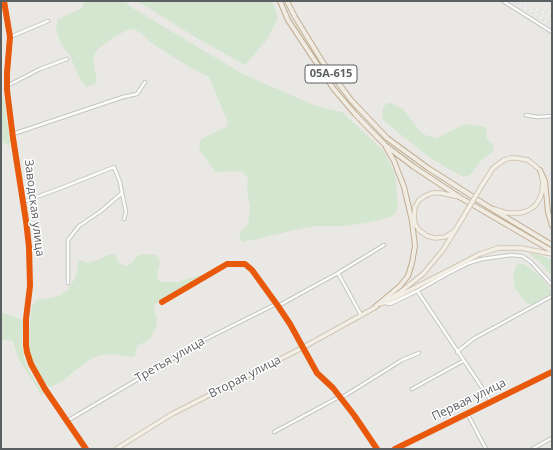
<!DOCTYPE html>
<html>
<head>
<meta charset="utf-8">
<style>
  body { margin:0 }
  #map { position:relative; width:553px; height:450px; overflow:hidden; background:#eae8e5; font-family:"Open Sans",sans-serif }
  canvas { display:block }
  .frame { position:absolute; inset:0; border:2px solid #5a5f62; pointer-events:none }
</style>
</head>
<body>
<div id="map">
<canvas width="553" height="450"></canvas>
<div class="frame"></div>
</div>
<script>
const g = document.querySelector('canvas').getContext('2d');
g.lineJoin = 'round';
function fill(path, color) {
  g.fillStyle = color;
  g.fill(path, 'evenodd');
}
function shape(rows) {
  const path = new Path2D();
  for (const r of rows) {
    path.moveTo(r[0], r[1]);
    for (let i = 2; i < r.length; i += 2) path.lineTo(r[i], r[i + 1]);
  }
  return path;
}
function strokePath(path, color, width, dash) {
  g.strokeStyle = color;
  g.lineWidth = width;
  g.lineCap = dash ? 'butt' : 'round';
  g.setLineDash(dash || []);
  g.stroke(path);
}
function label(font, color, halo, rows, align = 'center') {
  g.font = font + ' "Open Sans",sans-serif';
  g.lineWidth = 3;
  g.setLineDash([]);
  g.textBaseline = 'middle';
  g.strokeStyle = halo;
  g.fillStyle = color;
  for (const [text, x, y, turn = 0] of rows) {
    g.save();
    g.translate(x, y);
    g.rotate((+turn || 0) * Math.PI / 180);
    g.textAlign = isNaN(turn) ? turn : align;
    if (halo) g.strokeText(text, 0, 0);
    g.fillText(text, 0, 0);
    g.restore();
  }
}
fill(shape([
  [84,1,124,1,131,7,243,74,309,103,323,108,342,112,383,150,395,173,398,205,395,214,390,217,371,222,346,226,316,226,295,230,243,242,242,241,239,235,241,231,248,225,250,207,247,191,248,178,243,172,229,171,216,173,200,151,199,145,201,139,226,127,228,123,209,77,189,67,150,42,140,32,132,29,127,30,111,39,97,50,93,57,97,81,95,84,86,87,79,77,70,56,61,44,56,29,58,19,82,8],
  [137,1,272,1,278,18,266,41,245,65,200,40],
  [1,95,4,99,10,141,9,146,7,145,1,141],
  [390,103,392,103,403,109,420,131,425,135,436,138,465,124,486,127,487,139,493,145,494,151,481,161,470,175,465,177,461,176,429,157,385,122,382,118,383,108,386,104],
  [531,253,540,255,552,260,552,277,539,261,530,255],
  [111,254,114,254,116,256,118,262,123,265,126,266,131,264,137,256,142,254,148,254,156,255,159,258,160,264,157,276,158,280,161,282,178,282,200,275,200,277,159,301,154,306,154,311,157,319,157,325,150,339,137,346,135,356,131,357,113,354,101,355,91,359,73,372,62,382,51,387,47,386,36,369,31,358,30,351,29,335,31,310,33,304,37,300,59,296,68,289,75,278,77,271,78,261,80,260,87,263,92,262],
  [521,264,524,264,543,279,551,290,551,294,532,304,527,304,515,288,513,278,516,265],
  [4,313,21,319,23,321,22,346,24,357,27,367,43,393,42,396,18,358,13,341,1,339,1,314]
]), '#d5e6d0');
const minor = shape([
  [503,1,552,32],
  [10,37,48,21],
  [7,86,40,69,67,59],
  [526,115,537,117,552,116],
  [13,134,123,97,137,94,145,82],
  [122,193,126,212,124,219],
  [23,202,61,188,114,167,120,182,122,193,101,211,79,226,68,240,68,283],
  [338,273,361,315],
  [417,291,447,274,469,263,482,259,511,255,522,256,531,262,552,285],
  [162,302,227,264,245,264,252,270,278,306,290,324,317,373,333,388,354,415,377,449],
  [385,303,390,304,417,291,418,292,491,401],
  [278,306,338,273,384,245],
  [457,352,473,339,552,296],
  [412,389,463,361],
  [341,398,402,360,419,353],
  [467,413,486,449],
  [67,421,206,339,276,304],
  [274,432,339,397],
  [395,449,552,372],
  [532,449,552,438]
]);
const tertiary = shape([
  [4,1,10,37,7,73,7,90,13,138,26,221,29,247,30,286,26,319,26,345,27,352,31,364,45,389,86,449]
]);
const primary = shape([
  [481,187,493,168,504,160,510,158,516,158,528,160,540,170,543,182,542,193,539,200,535,206,527,211,520,213,507,213,494,209],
  [453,232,445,237,435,238,427,236,419,230,415,224,414,216,415,207,419,200,425,196,432,193,441,193,459,197],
  [387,302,480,254,498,248,521,248,552,254],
  [381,304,399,293,423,274,443,250,462,219],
  [116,449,172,414,302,348,376,307]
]);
const trunk = shape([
  [280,1,288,20,333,88,355,114,385,145,414,167,461,198,552,251],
  [287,1,295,17,322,61,351,100,387,138,428,168,489,207,552,245],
  [540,170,545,181,548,212,552,226],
  [375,307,400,286,408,276,412,263,415,246,412,221,404,187,394,161,386,147]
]);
strokePath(minor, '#c5c5c6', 4.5);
strokePath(tertiary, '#c5c5c6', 5);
strokePath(primary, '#d1c5b3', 5.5);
strokePath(trunk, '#c1ad92', 6);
strokePath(minor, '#fcfcfb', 2.5);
strokePath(tertiary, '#fcfcfb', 3);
strokePath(primary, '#f2efe7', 3.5);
strokePath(trunk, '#f0ece4', 4);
const rail = shape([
  [514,1,552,25],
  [536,9,552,16]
]);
strokePath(rail, '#e2e1e1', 2.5);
strokePath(rail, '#fff', 1, [3]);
const primaryBridge = shape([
  [462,219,481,187]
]);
strokePath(primaryBridge, '#d1c5b3', 5.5, []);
strokePath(primaryBridge, '#f2efe7', 3.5);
strokePath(shape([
  [4,1,10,37,7,73,7,90,13,138,26,221,29,247,30,286,26,319,26,345,27,352,31,364,45,389,86,449],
  [162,302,227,264,245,264,252,270,278,306,290,324,317,373,333,388,354,415,377,449],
  [395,449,552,372]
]), '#e8590c', 6);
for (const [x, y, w] of [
  [331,74,52]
]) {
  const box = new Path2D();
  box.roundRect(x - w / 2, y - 9, w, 18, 3);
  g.fillStyle = '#fff';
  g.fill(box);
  strokePath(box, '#5a5f62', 1);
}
label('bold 11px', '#5a5f62', null, [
  ["05А-615",331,74]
]);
label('12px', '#5a5f62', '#fff', [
  ["Заводская улица",34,208,83],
  ["Третья улица",170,360,-30],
  ["Вторая улица",245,377,-27],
  ["Первая улица",469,400,-26]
]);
</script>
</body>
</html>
